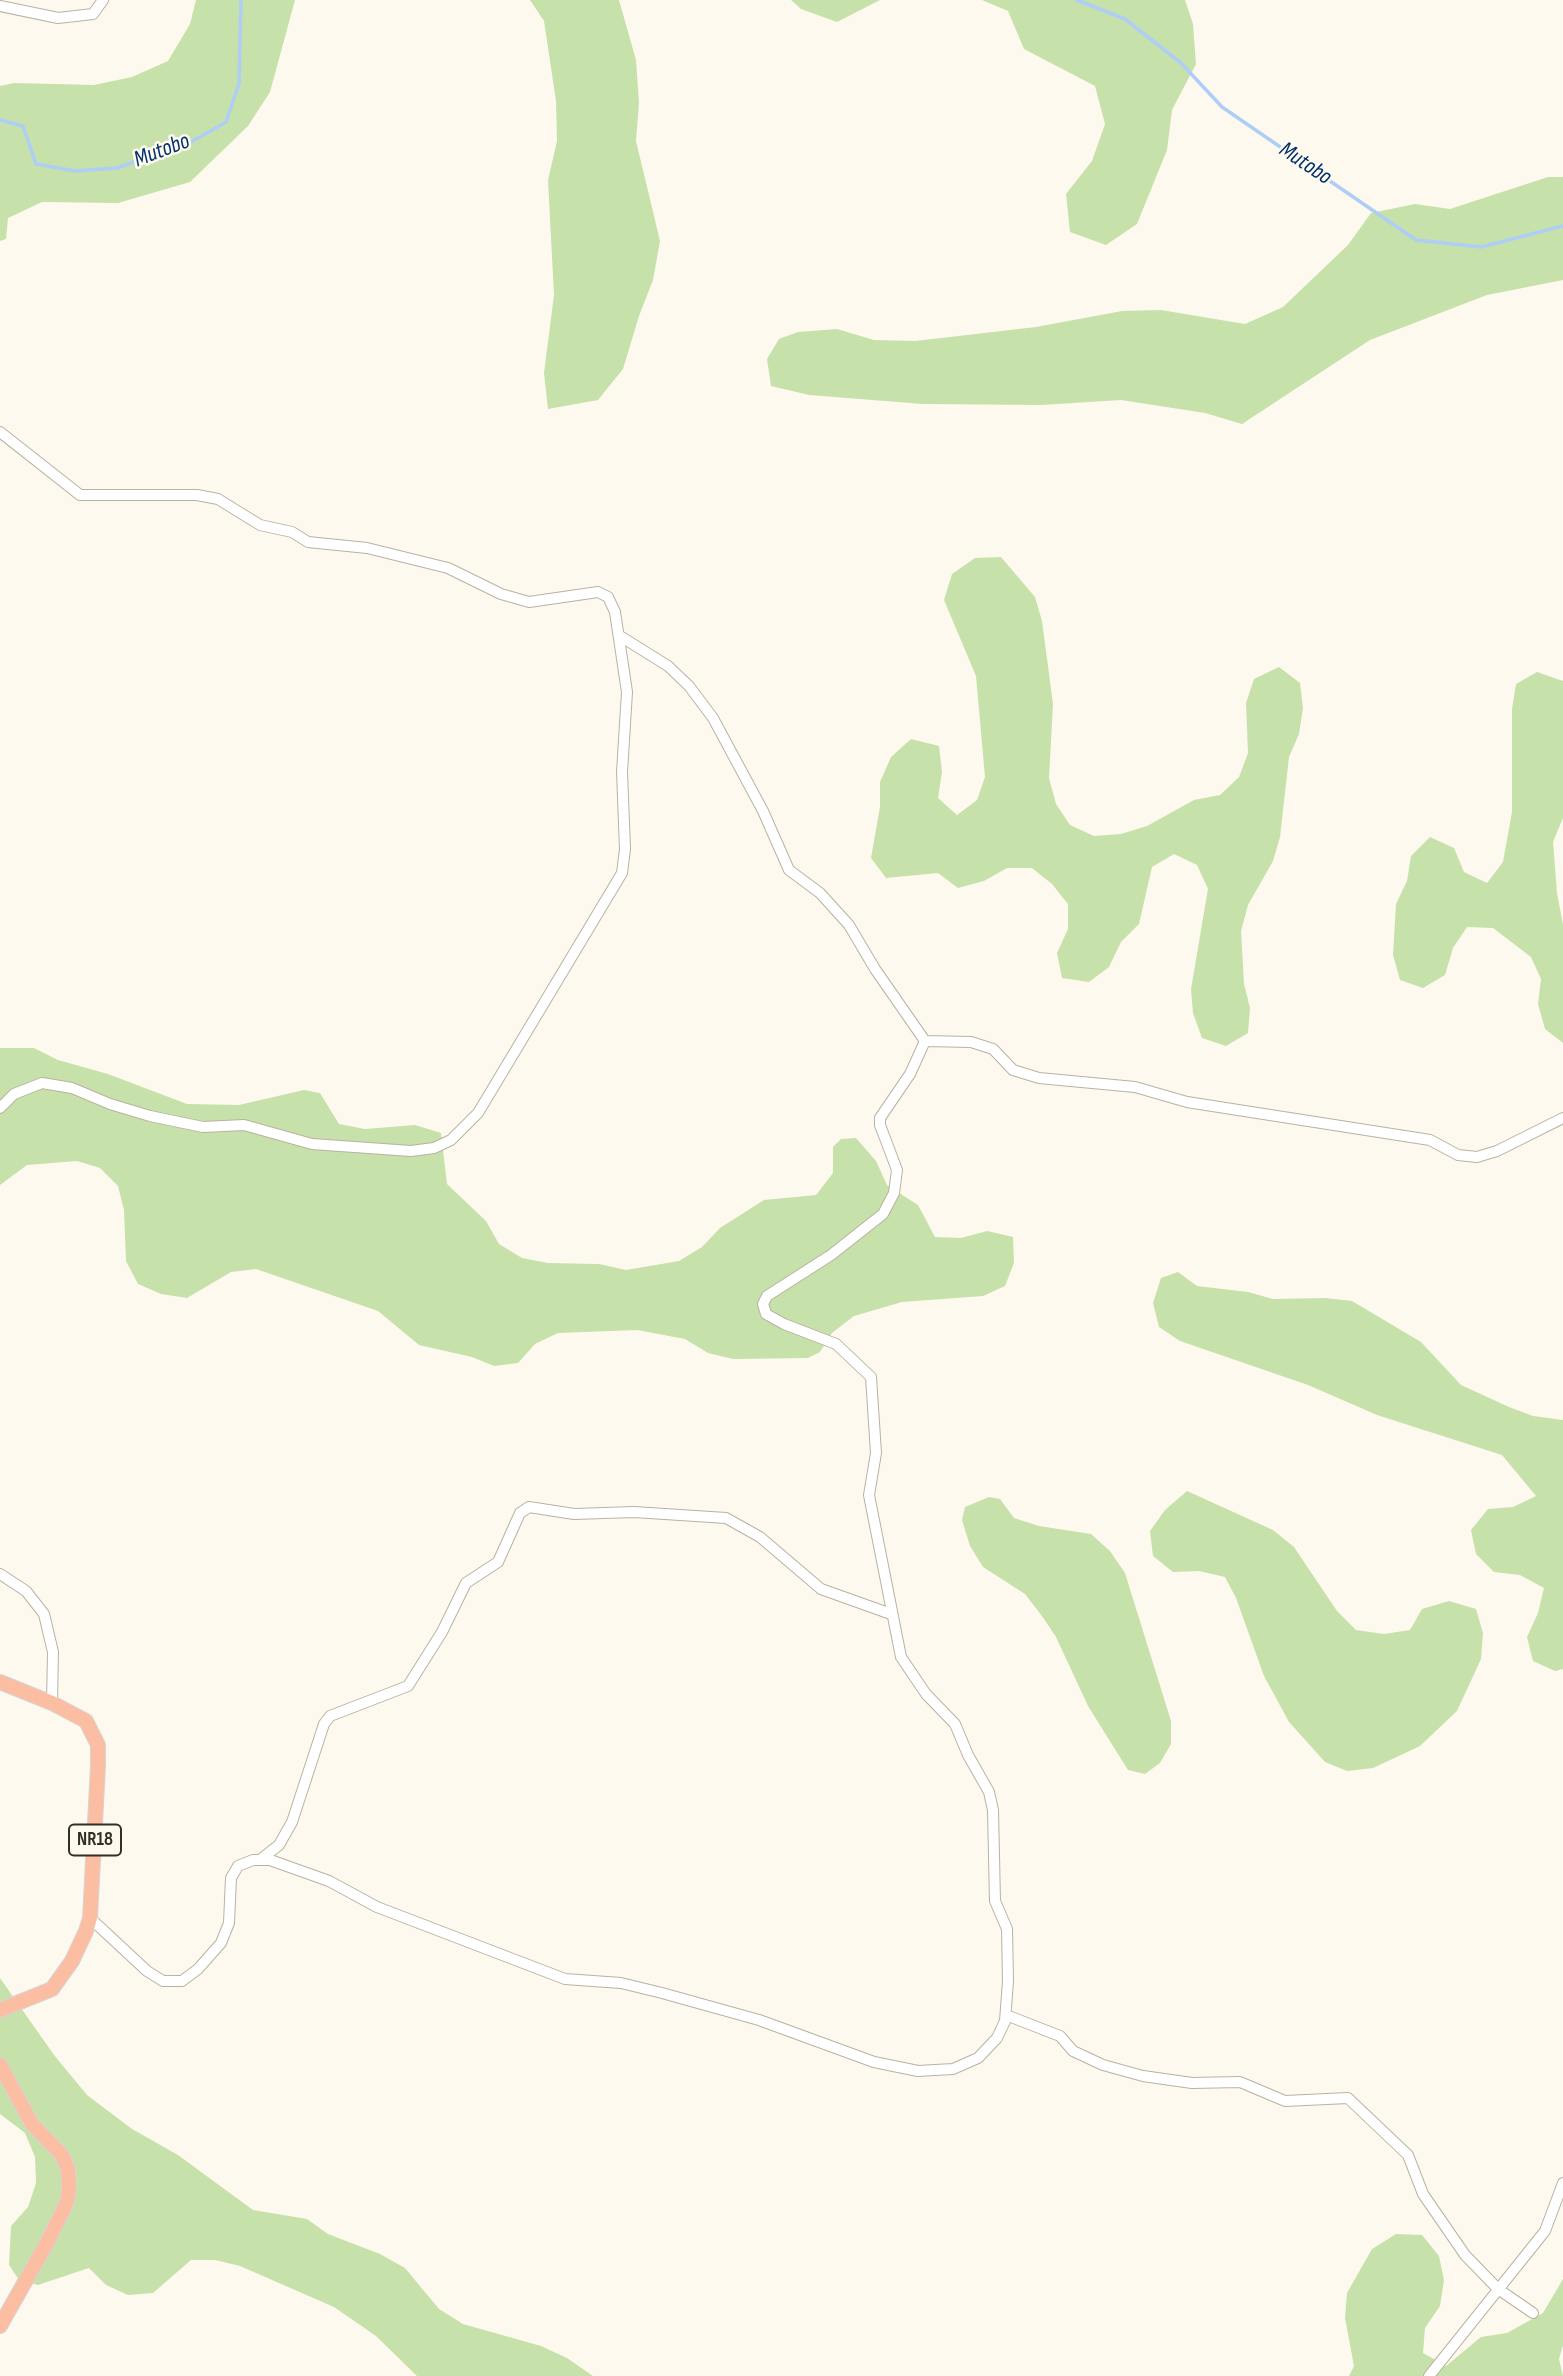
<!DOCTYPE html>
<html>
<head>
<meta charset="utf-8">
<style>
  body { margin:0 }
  canvas { display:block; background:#fef9ef }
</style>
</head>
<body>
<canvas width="1563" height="2376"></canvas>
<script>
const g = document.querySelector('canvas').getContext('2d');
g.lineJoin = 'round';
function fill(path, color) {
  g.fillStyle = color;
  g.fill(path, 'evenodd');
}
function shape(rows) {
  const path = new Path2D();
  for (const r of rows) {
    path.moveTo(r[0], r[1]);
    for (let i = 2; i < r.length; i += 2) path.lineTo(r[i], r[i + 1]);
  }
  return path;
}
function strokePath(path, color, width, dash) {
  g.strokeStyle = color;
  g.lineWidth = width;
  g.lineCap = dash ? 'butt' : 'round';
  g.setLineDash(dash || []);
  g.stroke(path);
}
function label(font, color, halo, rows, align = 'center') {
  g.font = font + ' "Sofia Sans Condensed",sans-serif';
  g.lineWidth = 5;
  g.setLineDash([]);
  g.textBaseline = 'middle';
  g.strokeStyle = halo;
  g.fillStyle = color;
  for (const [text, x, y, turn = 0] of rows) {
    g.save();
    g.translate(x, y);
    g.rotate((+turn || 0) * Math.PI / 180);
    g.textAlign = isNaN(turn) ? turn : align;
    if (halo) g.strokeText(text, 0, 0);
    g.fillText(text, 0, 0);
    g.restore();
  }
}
fill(shape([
  [196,0,295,0,270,92,248,126,190,182,118,203,42,202,8,218,6,239,0,241,0,86,14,83,94,85,132,77,168,61,190,24],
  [530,0,619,0,636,60,639,103,636,141,660,241,653,280,639,316,623,369,598,400,548,409,544,373,554,295,548,180,557,141,556,101,544,21],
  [791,0,880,0,837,22,801,9],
  [982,0,1185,0,1193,24,1196,64,1172,110,1167,150,1137,224,1106,245,1070,232,1066,194,1092,161,1105,124,1095,86,1024,49,1008,11],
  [1548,177,1563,177,1563,280,1487,295,1370,340,1242,424,1205,413,1121,400,1042,405,923,404,809,395,771,386,767,359,779,339,798,332,837,329,874,340,915,341,1036,327,1122,311,1161,310,1245,324,1283,307,1348,245,1371,213,1415,204,1450,209],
  [1001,557,1035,597,1042,621,1053,704,1049,778,1056,804,1070,825,1094,836,1121,834,1147,826,1194,800,1220,795,1239,777,1248,753,1246,703,1254,679,1279,667,1300,683,1303,708,1299,734,1289,757,1280,837,1273,861,1248,905,1241,931,1244,984,1250,1008,1248,1033,1226,1046,1202,1038,1193,1013,1191,989,1208,889,1197,865,1174,854,1152,867,1139,924,1121,942,1109,967,1089,982,1062,978,1057,953,1068,929,1068,904,1052,884,1032,868,1007,868,984,881,958,888,938,873,886,878,871,858,880,807,880,782,891,757,911,739,939,746,942,772,938,798,957,815,977,800,985,777,976,676,944,600,952,574,975,558],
  [1537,672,1563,681,1563,818,1553,842,1557,893,1563,925,1563,1043,1545,1029,1538,1004,1541,979,1531,957,1493,928,1467,927,1453,948,1445,975,1423,988,1400,980,1393,955,1396,904,1407,881,1411,856,1430,837,1454,848,1464,872,1487,883,1503,862,1512,812,1512,709,1516,684],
  [0,1048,34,1048,58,1060,108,1074,187,1104,239,1105,304,1090,320,1093,339,1124,365,1129,415,1125,441,1133,447,1184,486,1221,499,1244,522,1258,548,1263,599,1264,626,1270,679,1261,702,1247,720,1228,764,1200,816,1195,833,1173,833,1147,841,1139,856,1138,876,1161,887,1185,918,1205,935,1237,961,1238,987,1231,1013,1237,1014,1263,1005,1286,983,1296,902,1302,854,1316,832,1333,820,1352,808,1358,733,1359,708,1353,685,1339,637,1330,558,1333,535,1344,518,1363,494,1366,472,1357,419,1345,378,1311,256,1269,231,1272,187,1298,161,1294,138,1284,126,1261,124,1210,118,1186,100,1168,77,1161,27,1165,0,1185],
  [1178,1272,1197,1286,1248,1292,1273,1299,1325,1298,1352,1301,1421,1342,1461,1385,1509,1407,1533,1416,1563,1420,1563,1669,1555,1671,1533,1661,1527,1637,1538,1613,1544,1588,1520,1575,1494,1572,1476,1554,1471,1530,1488,1509,1513,1507,1536,1496,1502,1455,1377,1415,1308,1385,1180,1341,1159,1327,1153,1303,1161,1278],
  [1187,1491,1273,1530,1294,1547,1337,1611,1356,1630,1384,1634,1410,1630,1422,1609,1449,1601,1476,1609,1483,1633,1481,1659,1457,1711,1420,1746,1373,1768,1347,1771,1325,1762,1289,1722,1264,1676,1236,1598,1225,1577,1199,1571,1173,1572,1153,1556,1150,1531,1165,1510],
  [989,1497,1000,1499,1014,1518,1039,1526,1091,1534,1110,1551,1125,1573,1171,1721,1171,1744,1160,1763,1145,1774,1128,1770,1088,1706,1056,1637,1042,1616,1025,1594,983,1567,970,1546,962,1520,965,1507],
  [0,1978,54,2055,87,2095,132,2129,178,2155,253,2210,307,2219,328,2234,380,2254,405,2268,439,2309,463,2324,541,2346,567,2358,593,2376,417,2376,376,2336,334,2307,240,2266,215,2260,191,2260,153,2293,128,2295,106,2285,89,2268,38,2285,19,2280,9,2265,11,2226,28,2207,36,2183,35,2157,25,2133,0,2114],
  [1396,2234,1422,2235,1439,2256,1444,2280,1440,2306,1425,2328,1423,2353,1446,2366,1481,2337,1507,2333,1543,2313,1563,2279,1563,2345,1559,2359,1563,2376,1349,2376,1354,2366,1345,2318,1347,2293,1372,2249]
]), '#c7e1aa');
strokePath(shape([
  [1077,0,1125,19,1181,63,1222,107,1416,240,1481,247,1563,226],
  [0,120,23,126,36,164,75,171,117,168,191,142,226,122,239,84,241,0]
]), '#aecdf7', 3.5);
const minor = shape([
  [0,6,58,18,93,14,103,0],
  [0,432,80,495,197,495,218,499,260,525,292,532,308,542,367,548,448,568,501,594,529,602,598,592,608,597,615,612,627,692,622,772,625,849,622,873,478,1113,451,1140,434,1148,411,1151,312,1144,244,1125,203,1127,150,1116,110,1104,72,1088,42,1083,14,1094,0,1108],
  [620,636,668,666,689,686,713,718,763,811,789,870,820,893,849,925,875,969,925,1041,971,1042,993,1049,1013,1070,1039,1078,1135,1087,1187,1102,1430,1140,1458,1155,1477,1157,1497,1151,1563,1118],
  [0,1574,26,1591,44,1614,53,1652,52,1703],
  [260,1860,279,1845,292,1822,324,1724,330,1716,408,1686,442,1632,466,1583,498,1562,520,1513,529,1507,574,1514,634,1512,726,1518,760,1537,821,1589,891,1614],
  [90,1918,147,1971,163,1981,182,1981,198,1969,221,1943,229,1923,231,1878,238,1866,253,1860,270,1860,329,1881,377,1907,565,1979,621,1983,662,1993,759,2020,874,2062,918,2071,953,2069,978,2058,997,2038,1005,2021,1008,1981,1007,1929,995,1901,993,1810,989,1792,968,1755,955,1724,926,1694,901,1657,869,1495,876,1453,871,1377,836,1344,784,1324,766,1314,763,1304,767,1296,831,1255,883,1214,894,1193,897,1170,880,1125,880,1118,910,1074,925,1041],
  [1006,2015,1060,2036,1073,2051,1103,2065,1143,2076,1192,2083,1240,2082,1285,2101,1348,2098,1408,2155,1423,2194,1465,2255,1498,2289,1533,2313],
  [1429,2376,1545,2231,1563,2183]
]);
const major = shape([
  [0,1682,52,1703,86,1721,98,1745,98,1766,90,1918,86,1931,72,1961,52,1989,0,2010],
  [0,2065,32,2124,62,2155,68,2169,69,2188,67,2202,48,2241,0,2326]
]);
strokePath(minor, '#bab2a2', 12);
strokePath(major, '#d6d5d4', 16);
strokePath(minor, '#fff', 10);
strokePath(major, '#fcbea3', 14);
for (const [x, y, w] of [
  [95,1840,52]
]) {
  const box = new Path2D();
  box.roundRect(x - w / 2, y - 15.5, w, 31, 5);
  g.fillStyle = '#fef9ef';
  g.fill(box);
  strokePath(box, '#322f29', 2);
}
label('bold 19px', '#322f29', null, [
  ["NR18",95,1840]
]);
label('italic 23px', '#00316c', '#fef9ef', [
  ["Mutobo",162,151,-21],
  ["Mutobo",1305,164,34]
]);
</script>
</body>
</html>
